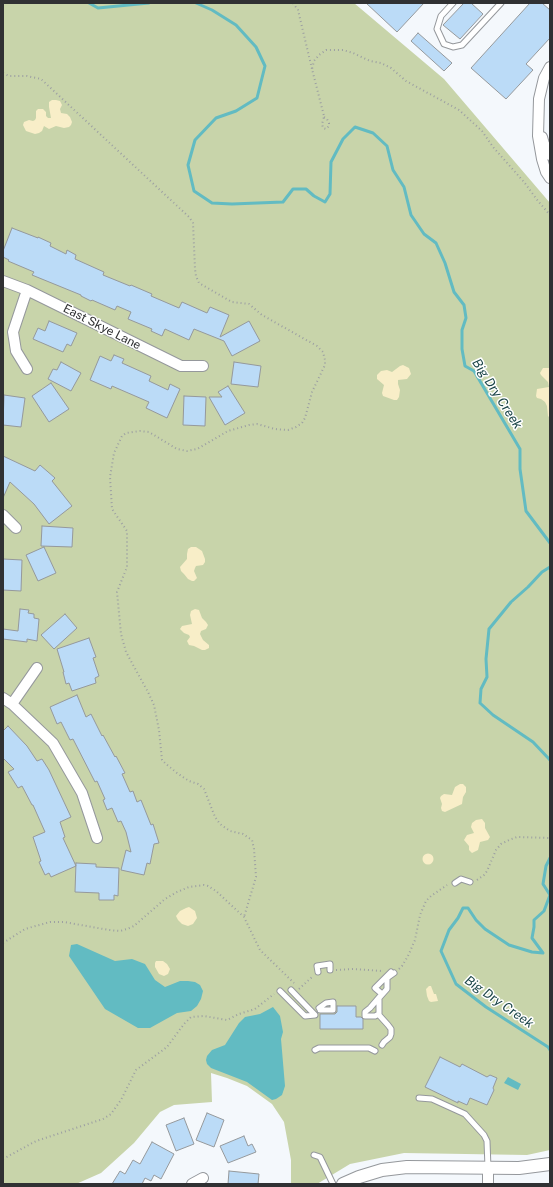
<!DOCTYPE html>
<html>
<head>
<meta charset="utf-8">
<style>
  body { margin:0 }
  #map { position:relative; width:553px; height:1187px; overflow:hidden; background:#f4f8fc; font-family:"Public Sans",sans-serif }
  canvas { display:block }
  .frame { position:absolute; inset:0; border:4px solid #303133; pointer-events:none }
</style>
</head>
<body>
<div id="map">
<canvas width="553" height="1187"></canvas>
<div class="frame"></div>
</div>
<script>
const g = document.querySelector('canvas').getContext('2d');
g.lineJoin = 'round';
function fill(path, color) {
  g.fillStyle = color;
  g.fill(path, 'evenodd');
}
function shape(rows) {
  const path = new Path2D();
  for (const r of rows) {
    if (r.length === 3) {
      path.moveTo(r[0] + r[2], r[1]);
      path.arc(r[0], r[1], r[2], 0, 2 * Math.PI);
      continue;
    }
    path.moveTo(r[0], r[1]);
    for (let i = 2; i < r.length; i += 2) path.lineTo(r[i], r[i + 1]);
  }
  return path;
}
function strokePath(path, color, width, dash) {
  g.strokeStyle = color;
  g.lineWidth = width;
  g.lineCap = dash ? 'butt' : 'round';
  g.setLineDash(dash || []);
  g.stroke(path);
}
function label(font, color, halo, rows, align = 'center') {
  g.font = font + ' "Public Sans",sans-serif';
  g.lineWidth = 3;
  g.setLineDash([]);
  g.textBaseline = 'middle';
  g.strokeStyle = halo;
  g.fillStyle = color;
  for (const [text, x, y, turn = 0] of rows) {
    g.save();
    g.translate(x, y);
    g.rotate((+turn || 0) * Math.PI / 180);
    g.textAlign = isNaN(turn) ? turn : align;
    if (halo) g.strokeText(text, 0, 0);
    g.fillText(text, 0, 0);
    g.restore();
  }
}
fill(shape([
  [3,3,354,3,444,79,550,203,550,1150,527,1155,404,1153,350,1164,317,1184,291,1184,291,1160,284,1122,272,1104,247,1086,227,1078,211,1073,212,1102,174,1105,160,1112,134,1143,101,1173,76,1184,3,1184]
]), '#c8d4aa');
fill(shape([
  [52,100,56,100,60,101,62,105,60,109,61,113,67,114,70,117,72,122,71,125,69,127,64,128,56,126,49,129,44,126,42,131,39,133,35,134,26,131,23,125,24,122,29,120,33,121,35,120,36,118,36,111,38,109,43,109,46,112,46,116,48,118,51,118,49,107,49,102],
  [403,365,409,368,411,374,407,379,398,380,398,384,400,390,399,397,397,400,394,400,383,396,382,393,384,385,377,379,377,375,381,371,387,370,392,372,400,366],
  [543,368,550,368,550,418,548,416,547,406,545,402,541,399,537,398,536,396,537,389,549,387,548,382,541,375,540,373],
  [191,547,196,547,202,551,205,559,205,562,203,565,196,566,195,568,194,571,197,578,194,581,192,581,188,579,184,574,181,571,180,567,187,559,187,554,188,549],
  [195,609,199,610,202,618,206,622,208,625,206,629,201,631,200,634,203,640,209,645,209,648,205,650,202,650,194,646,189,645,187,641,190,637,189,635,184,633,180,629,182,626,192,624,190,615,191,611],
  [460,784,463,784,466,787,466,792,463,797,462,804,445,812,442,811,441,808,442,804,440,798,441,796,444,794,452,795,455,787],
  [482,819,485,823,485,828,490,837,488,840,480,842,478,850,472,853,469,850,469,846,464,840,467,835,474,833,471,827,472,823,476,820],
  [428,859,5.5],
  [189,907,195,911,197,918,193,924,188,926,182,924,178,920,176,916,180,911,186,908],
  [156,961,163,961,167,964,170,969,168,974,164,976,159,974,155,967,155,963],
  [429,986,431,986,434,994,436,994,438,1001,431,1002,429,1001,427,996,426,989]
]), '#f8eec8');
fill(shape([
  [77,944,115,961,132,959,145,964,155,980,165,987,180,981,188,981,195,982,200,985,203,991,201,999,197,1006,191,1011,177,1013,150,1028,138,1028,105,1009,69,956,71,945],
  [273,1007,280,1016,283,1032,281,1039,285,1086,282,1095,276,1099,272,1100,247,1082,211,1068,207,1064,206,1060,207,1056,212,1050,225,1045,239,1023,245,1017,260,1014],
  [508,1077,521,1084,518,1090,504,1083]
]), '#62bbc2');
strokePath(shape([
  [89,3,98,8,149,3],
  [196,3,212,10,236,25,256,47,265,66,257,98,236,111,216,118,195,140,188,165,194,191,212,203,232,204,283,202,293,189,306,189,314,196,325,202,330,194,331,162,343,139,355,127,373,133,387,146,393,170,404,187,411,215,424,234,436,243,445,263,454,292,464,305,466,318,462,330,462,349,465,366,474,371,520,449,520,469,526,511,550,543],
  [550,567,542,572,528,587,511,602,489,629,486,659,487,677,481,689,480,703,493,715,533,742,550,760],
  [550,858,546,866,543,884,550,895,544,911,534,920,534,927,532,938,543,953,532,952,509,945,485,929,476,920,468,908,463,908,458,918,449,930,441,951,456,984,486,1007,548,1047,550,1050]
]), '#62bbc2', 3);
const building = shape([
  [366,3,424,3,397,32,366,3],
  [464,3,471,3,483,14,460,39,443,25,464,3],
  [530,3,542,3,550,10,550,38,526,64,533,70,506,99,471,68,530,3],
  [418,33,452,63,444,71,411,41,418,33],
  [12,228,38,238,38,237,51,243,50,246,66,254,67,250,76,255,75,259,104,272,103,275,130,286,131,285,152,294,151,296,179,308,182,302,207,313,210,307,229,315,220,337,249,321,260,341,232,356,224,341,194,329,189,340,165,329,162,336,151,331,152,329,128,319,131,312,117,306,115,310,92,300,91,301,81,296,81,295,32,275,34,272,8,261,9,260,3,257,3,251,12,228],
  [49,321,77,333,71,346,67,344,63,352,33,339,38,328,45,331,49,321],
  [114,355,124,359,122,363,151,376,149,381,168,390,170,384,180,389,167,418,146,408,149,402,112,386,111,389,90,380,100,356,111,361,114,355],
  [61,362,81,373,71,391,48,379,53,369,57,370,61,362],
  [234,362,261,366,258,387,231,384,234,362],
  [51,383,69,409,49,422,32,396,51,383],
  [228,386,245,413,225,425,209,397,222,397,218,392,228,386],
  [4,395,25,398,21,427,3,425,4,395],
  [184,396,206,397,205,426,183,425,184,396],
  [3,456,35,471,40,465,55,478,52,481,72,506,49,524,34,504,10,482,3,498,3,456],
  [42,526,73,528,72,547,41,546,42,526],
  [44,547,56,573,38,581,26,555,44,547],
  [3,559,22,560,21,591,3,590,3,559],
  [20,609,29,610,28,613,34,614,34,618,39,619,37,641,27,639,27,642,3,639,3,629,18,631,20,609],
  [65,614,77,628,54,649,41,635,65,614],
  [89,638,96,657,93,658,99,676,95,678,96,683,72,691,69,683,66,684,63,672,64,672,57,649,89,638],
  [77,695,86,717,91,714,102,736,103,735,115,757,116,756,125,773,122,774,130,792,133,791,137,802,141,800,151,825,153,824,159,843,154,844,150,864,147,863,144,875,121,870,126,850,131,852,126,832,121,821,118,822,112,808,107,810,103,800,105,799,97,781,95,782,73,739,70,740,61,722,57,724,50,707,77,695],
  [8,726,27,746,37,761,42,759,49,770,71,817,60,822,65,837,63,838,76,866,51,877,49,873,45,875,39,862,41,861,33,837,45,832,33,805,32,805,22,786,18,788,8,772,14,769,3,758,3,731,8,726],
  [76,863,96,864,96,867,119,868,118,896,114,895,114,900,99,900,99,893,75,892,76,863],
  [337,1006,356,1006,356,1017,361,1017,363,1019,363,1029,320,1029,320,1014,335,1014,337,1012,337,1006],
  [440,1057,460,1067,462,1064,487,1077,490,1075,497,1078,493,1088,494,1090,487,1105,470,1098,467,1105,458,1101,458,1103,425,1087,440,1057],
  [207,1113,224,1120,214,1147,196,1140,207,1113],
  [184,1118,194,1144,176,1151,166,1125,184,1118],
  [244,1136,248,1146,252,1144,256,1152,228,1163,220,1146,244,1136],
  [152,1142,174,1154,161,1179,154,1175,151,1181,145,1178,142,1184,112,1184,120,1171,125,1174,133,1160,140,1164,152,1142],
  [229,1171,259,1174,258,1184,228,1184,229,1171]
]);
fill(building, '#bbdbf7');
strokePath(building, '#95999c', 1);
const service = shape([
  [453,3,441,16,437,29,444,44,453,47,462,45,501,3],
  [455,883,461,879,470,882],
  [318,972,317,966,330,964,330,970],
  [391,972,375,988,382,994,370,1008,365,1012,365,1016,375,1016,379,1014,379,998,387,989,387,978,394,973],
  [280,991,305,1016,315,1015,291,990],
  [319,1008,326,1003,333,1002,333,1010,320,1010],
  [379,1015,388,1025,391,1029,391,1034,390,1037,384,1042,382,1045],
  [315,1050,319,1048,369,1048,375,1051],
  [419,1098,432,1099,465,1114,484,1135,487,1141,488,1168],
  [314,1155,320,1157,333,1184]
]);
const minor = shape([
  [550,67,544,78,539,99,538,136,542,159,546,172,550,178],
  [542,137,544,144,550,155],
  [3,281,27,290,181,366,203,366],
  [27,369,16,351,13,332,27,290],
  [3,515,16,528],
  [3,698,12,704,53,743,82,793,97,838],
  [12,704,37,668],
  [192,1184,203,1178],
  [488,1184,488,1168]
]);
const tertiary = shape([
  [343,1184,359,1177,382,1170,407,1167,519,1168,550,1164]
]);
strokePath(service, '#95989c', 7);
strokePath(minor, '#95989c', 12);
strokePath(tertiary, '#95989c', 14);
strokePath(shape([
  [293,3,298,10,312,69],
  [3,73,9,76,27,76,41,79,189,217,193,223,195,269,196,276,199,283,232,302,249,304,262,315,317,346,323,352,325,360,325,365,312,392,305,418,302,423,296,427,288,430,275,429,257,424,249,425,228,431,197,449,187,451,177,449,149,432,140,431,126,433,122,436,114,453,110,477,112,509,127,531,127,567,117,592,121,634,126,652,148,692,154,705,159,730,162,760,166,764,177,773,189,781,198,784,204,789,215,817,220,824,230,831,243,834,252,840,254,849,256,877,244,917],
  [324,117,327,119,329,123,329,126,326,129,323,128,322,124,324,117,324,116,312,69,314,61,319,55,326,50,343,50,353,53,370,61,381,63,391,68,406,81,459,110,482,131,493,147,524,182,538,201,550,215],
  [477,880,484,875,487,871,496,850,501,844,509,840,517,837,550,838],
  [3,943,25,929,50,922,64,922,109,930,120,931,127,929,134,926,165,899,177,892,189,887,204,885,208,886,216,891,244,917,260,950,294,983],
  [399,969,402,966,408,956,415,940,420,915,426,901,431,896,447,885],
  [336,970,353,969,382,971],
  [299,989,312,977],
  [3,1159,36,1141,103,1119,111,1114,121,1100,136,1070,167,1047,184,1024,191,1017,204,1016,227,1020,239,1014,255,1009,274,994]
]), '#9c9fa2', 2, [1, 3]);
strokePath(service, '#fff', 5);
strokePath(minor, '#fff', 10);
strokePath(tertiary, '#fff', 12);
label('12px', '#303133', '#fff', [
  ["East Skye Lane",102,327,27]
]);
label('italic 13px', '#1b4548', '#fff', [
  ["Big Dry Creek",497,394,57],
  ["Big Dry Creek",499,1002,35]
]);
</script>
</body>
</html>
